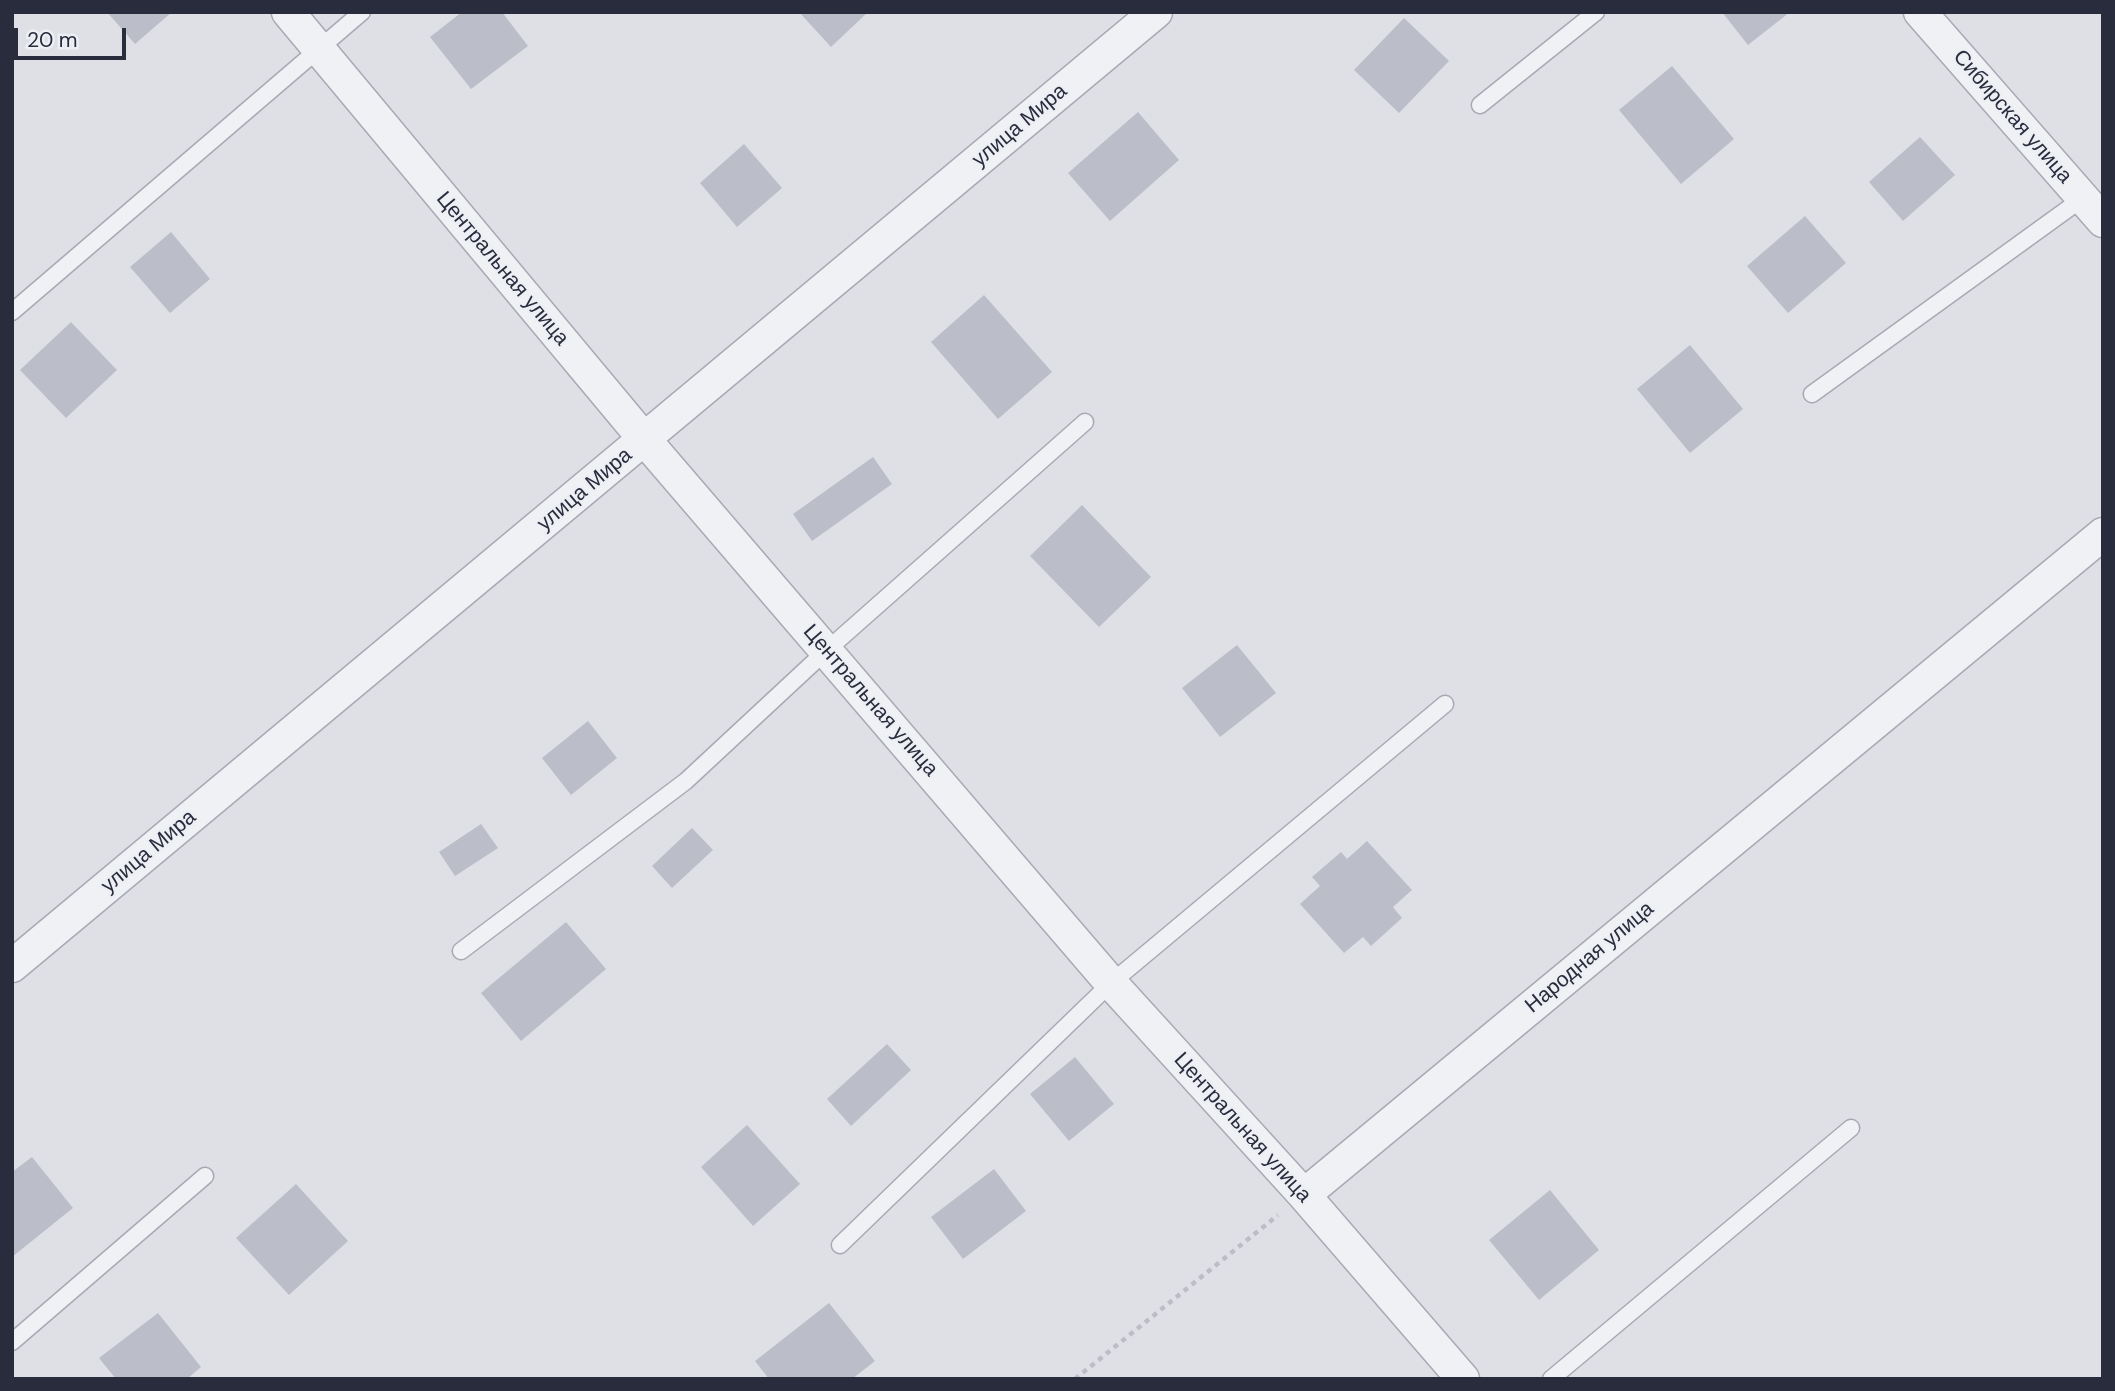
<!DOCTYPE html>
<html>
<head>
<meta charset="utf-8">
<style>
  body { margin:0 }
  #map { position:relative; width:2115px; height:1391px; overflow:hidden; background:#dee0e6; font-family:"DM Sans",sans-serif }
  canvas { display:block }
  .frame { position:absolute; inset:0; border:14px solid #282c3c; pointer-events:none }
  .scale { position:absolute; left:14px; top:28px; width:112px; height:32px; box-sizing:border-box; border:4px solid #282c3c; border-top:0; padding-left:9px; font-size:21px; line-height:24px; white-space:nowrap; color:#282c3c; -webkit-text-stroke:5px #edeff4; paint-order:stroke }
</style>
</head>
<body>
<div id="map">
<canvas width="2115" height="1391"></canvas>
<div class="frame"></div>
<div class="scale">20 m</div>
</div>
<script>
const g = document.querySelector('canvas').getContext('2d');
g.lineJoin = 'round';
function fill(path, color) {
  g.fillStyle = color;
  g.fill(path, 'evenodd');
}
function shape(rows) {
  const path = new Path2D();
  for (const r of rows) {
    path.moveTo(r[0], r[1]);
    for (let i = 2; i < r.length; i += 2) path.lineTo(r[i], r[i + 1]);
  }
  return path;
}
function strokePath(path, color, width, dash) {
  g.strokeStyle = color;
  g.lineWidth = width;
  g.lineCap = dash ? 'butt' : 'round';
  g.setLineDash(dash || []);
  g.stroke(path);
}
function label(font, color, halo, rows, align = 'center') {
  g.font = font + ' "DM Sans",sans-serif';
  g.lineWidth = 5;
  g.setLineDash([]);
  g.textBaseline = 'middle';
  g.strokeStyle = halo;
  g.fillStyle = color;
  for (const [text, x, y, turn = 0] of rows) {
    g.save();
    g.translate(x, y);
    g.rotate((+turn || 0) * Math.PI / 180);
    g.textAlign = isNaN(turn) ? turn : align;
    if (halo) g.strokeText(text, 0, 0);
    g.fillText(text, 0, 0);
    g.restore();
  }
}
fill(shape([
  [107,12,172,12,135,44],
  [462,12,502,12,528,46,471,89,430,37],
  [799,12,868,12,831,47],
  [1722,12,1790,12,1748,45],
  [1404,18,1449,61,1399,113,1354,70],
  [1672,66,1734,139,1681,184,1619,110],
  [1138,112,1179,160,1110,221,1068,173],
  [1920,137,1955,175,1903,221,1869,182],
  [744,144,782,188,737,227,700,183],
  [1805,216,1846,263,1788,313,1747,266],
  [171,232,210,279,170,313,130,267],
  [984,295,1052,372,998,419,931,342],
  [71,322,117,370,66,418,20,370],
  [1690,345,1743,409,1690,453,1637,389],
  [873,457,892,484,812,541,793,514],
  [1082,505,1151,577,1099,627,1030,556],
  [1237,645,1276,693,1220,737,1182,688],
  [588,721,617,758,571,795,542,758],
  [481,824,498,848,455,876,439,852],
  [692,828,713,850,672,888,652,866],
  [1367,841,1412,890,1393,907,1402,918,1371,946,1363,937,1344,953,1300,904,1320,886,1312,877,1341,852,1347,859],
  [566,922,606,969,521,1041,481,993],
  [887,1044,911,1070,851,1126,827,1099],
  [1075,1057,1114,1104,1069,1141,1030,1094],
  [747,1125,800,1184,753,1226,701,1167],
  [32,1157,73,1208,12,1257,12,1172],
  [994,1169,1026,1211,963,1259,931,1217],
  [296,1184,348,1241,289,1295,236,1238],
  [1550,1190,1599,1250,1539,1300,1489,1240],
  [829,1303,875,1361,852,1379,769,1379,755,1361],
  [158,1313,201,1367,187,1379,116,1379,99,1358]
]), '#bbbec9');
const service = shape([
  [1480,105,1596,12],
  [12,312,362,12],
  [1812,394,2083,198],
  [461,951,686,781,827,650,1085,422],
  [840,1245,1111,983,1445,704],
  [12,1342,205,1176],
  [1551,1379,1851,1128]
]);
const minor = shape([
  [288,12,645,440,1111,983,1304,1195,1463,1379],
  [1920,12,2103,221],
  [12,966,1156,12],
  [1304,1195,2103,534]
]);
strokePath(service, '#a7aab3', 19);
strokePath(minor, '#a7aab3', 35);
strokePath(shape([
  [1075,1379,1278,1215]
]), '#bcbec5', 4.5, [5, 5]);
strokePath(service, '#f0f1f5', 16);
strokePath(minor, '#f0f1f5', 32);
label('21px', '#282c3c', '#edeff4', [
  ["Сибирская улица",2012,117,49],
  ["улица Мира",1020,126,-40],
  ["Центральная улица",502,269,50],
  ["улица Мира",585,490,-40],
  ["Центральная улица",870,701,49],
  ["улица Мира",149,852,-40],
  ["Народная улица",1590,958,-40],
  ["Центральная улица",1242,1128,48]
]);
</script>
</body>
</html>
